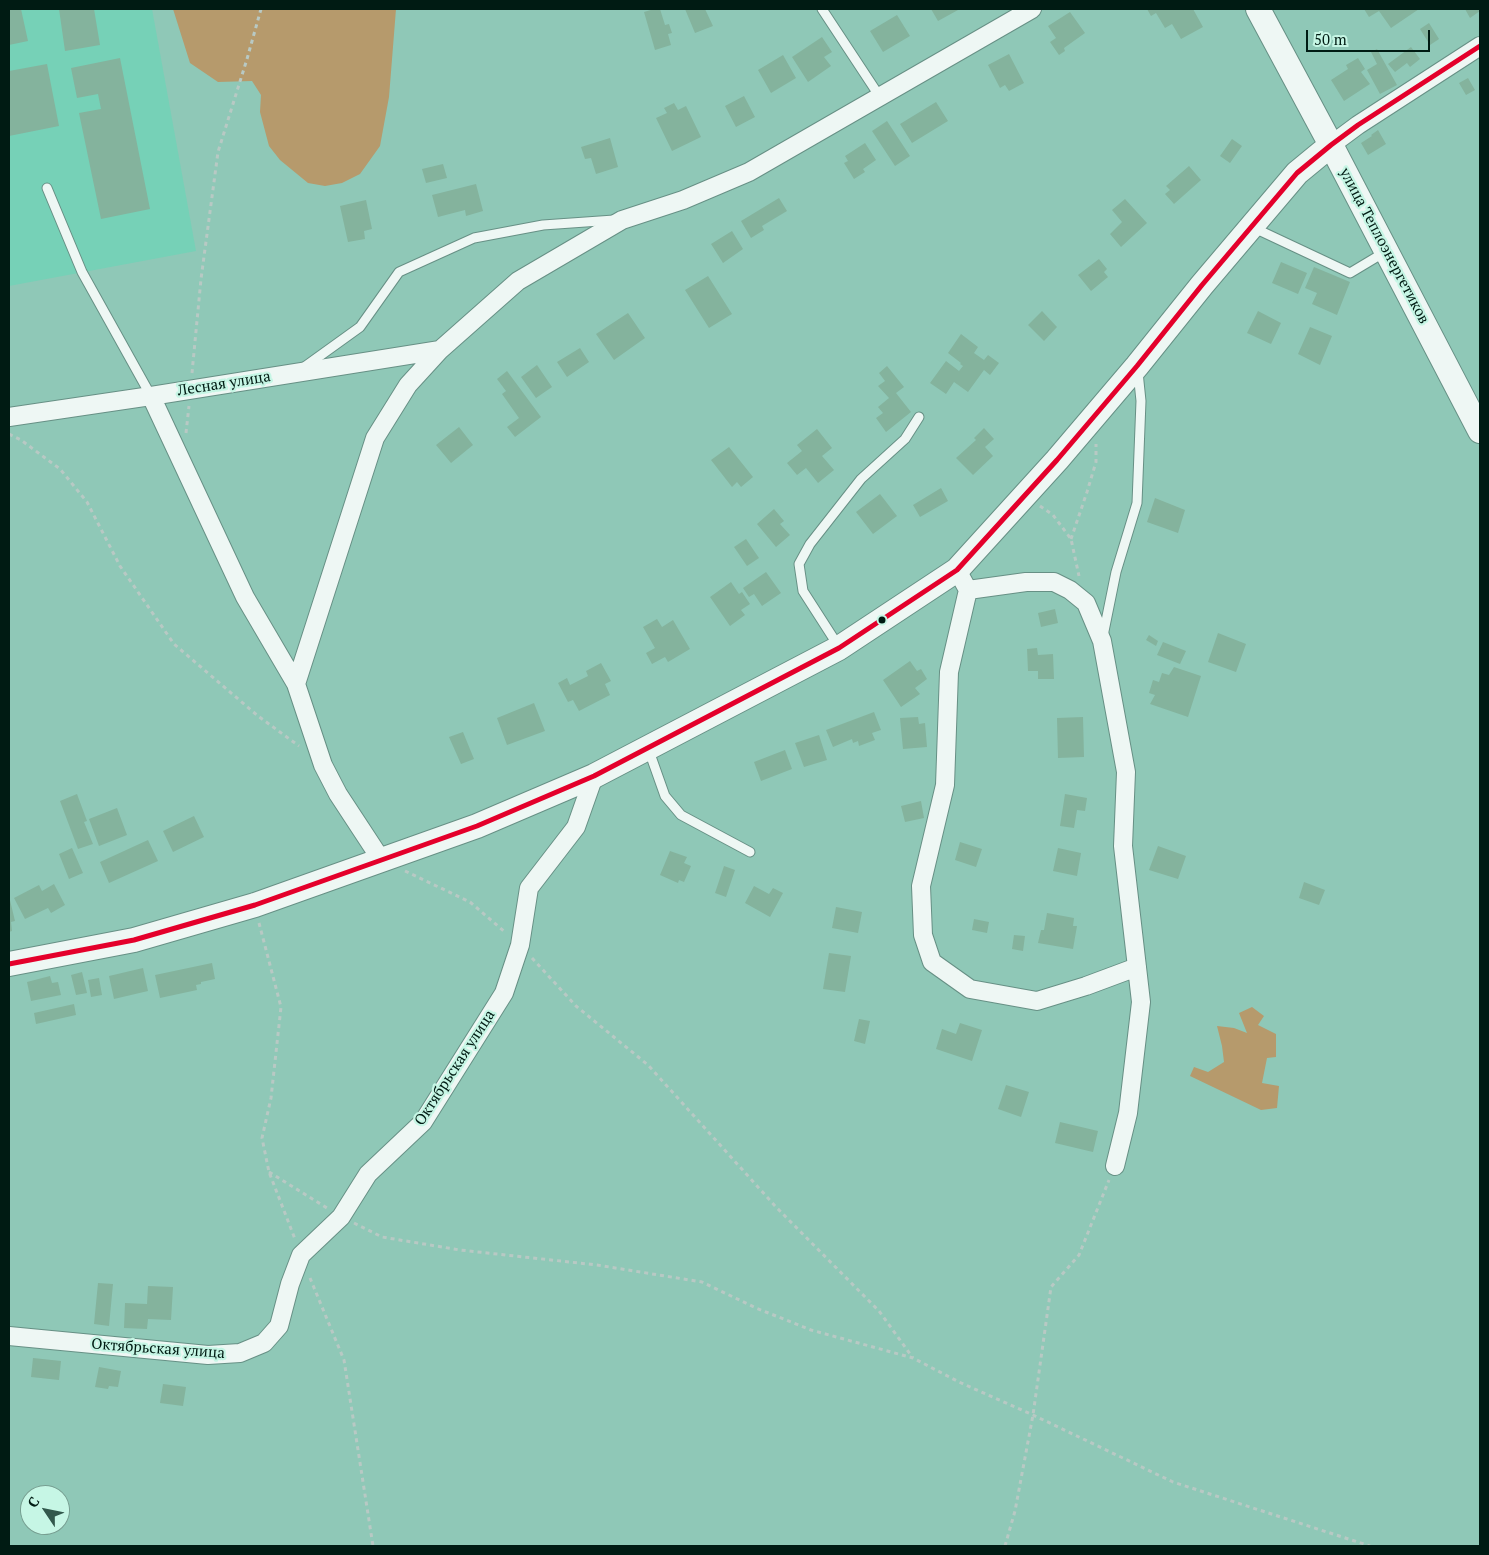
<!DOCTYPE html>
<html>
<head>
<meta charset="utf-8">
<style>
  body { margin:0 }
  #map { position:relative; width:1489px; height:1555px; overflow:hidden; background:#8fc8b7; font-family:"PT Serif",serif }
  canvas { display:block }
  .frame { position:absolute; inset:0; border:10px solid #001b13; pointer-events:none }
  .north { position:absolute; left:20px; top:1485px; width:50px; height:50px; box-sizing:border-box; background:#c6f6e5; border:1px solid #779e91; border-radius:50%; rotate:304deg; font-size:14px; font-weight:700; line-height:20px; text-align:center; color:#001b13 }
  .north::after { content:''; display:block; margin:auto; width:18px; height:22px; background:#32584c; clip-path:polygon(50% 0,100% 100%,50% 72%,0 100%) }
  .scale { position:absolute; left:1306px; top:30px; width:124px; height:22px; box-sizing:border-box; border:2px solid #001b13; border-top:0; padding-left:6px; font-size:15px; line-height:18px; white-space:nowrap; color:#001b13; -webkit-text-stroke:4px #c6f6e5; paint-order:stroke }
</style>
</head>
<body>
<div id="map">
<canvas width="1489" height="1555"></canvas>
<div class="frame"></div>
<div class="north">С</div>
<div class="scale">50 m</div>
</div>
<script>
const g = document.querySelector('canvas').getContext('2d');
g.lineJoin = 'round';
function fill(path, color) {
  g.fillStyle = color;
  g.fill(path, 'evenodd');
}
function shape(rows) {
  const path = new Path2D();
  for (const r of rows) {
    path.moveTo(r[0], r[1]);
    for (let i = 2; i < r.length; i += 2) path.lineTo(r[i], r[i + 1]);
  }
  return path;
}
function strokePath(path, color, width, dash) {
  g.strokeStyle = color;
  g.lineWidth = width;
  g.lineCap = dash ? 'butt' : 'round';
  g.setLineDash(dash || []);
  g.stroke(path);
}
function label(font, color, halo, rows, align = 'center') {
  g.font = font + ' "PT Serif",serif';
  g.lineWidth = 4.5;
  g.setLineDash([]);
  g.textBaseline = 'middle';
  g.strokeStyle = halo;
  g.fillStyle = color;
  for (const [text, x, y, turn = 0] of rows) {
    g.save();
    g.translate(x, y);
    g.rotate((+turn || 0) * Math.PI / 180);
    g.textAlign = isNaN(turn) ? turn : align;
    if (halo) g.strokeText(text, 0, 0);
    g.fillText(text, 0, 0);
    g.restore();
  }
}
fill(shape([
  [9,9,152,9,196,251,9,286]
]), '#76d1b7');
fill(shape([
  [173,9,396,9,389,97,380,146,360,174,342,183,325,186,308,183,280,160,269,146,260,112,261,95,252,81,218,82,190,63],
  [1252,1007,1264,1016,1258,1025,1276,1034,1276,1057,1267,1058,1262,1083,1279,1086,1277,1108,1261,1110,1190,1076,1194,1067,1208,1072,1224,1062,1222,1046,1217,1026,1234,1028,1247,1033,1239,1013]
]), '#b69a6c');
fill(shape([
  [9,9,21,9,28,41,9,45],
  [59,9,94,9,100,45,65,51],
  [654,9,660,9,665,25,669,24,672,33,668,34,671,45,655,50,644,12],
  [685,9,705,9,713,26,695,33],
  [931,9,958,9,958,10,938,21],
  [1147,9,1193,9,1203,27,1181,39,1172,24,1165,28,1156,13,1151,16],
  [1364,9,1419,9,1391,28,1379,11,1369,17],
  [1465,9,1480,9,1480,11,1470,18],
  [1070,12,1085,33,1064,48,1065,51,1059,55,1050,42,1056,38,1048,26],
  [897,15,910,36,883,52,870,31],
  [1429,23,1439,39,1430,45,1420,29],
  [822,37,832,52,824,57,831,66,808,82,792,57],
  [1411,47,1420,59,1410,67,1407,63,1395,72,1388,64],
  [1377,49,1397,85,1380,94,1367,70,1377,64,1371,52],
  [1009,54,1024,83,1009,91,1005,85,1000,88,988,65],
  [783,55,796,78,771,93,758,70],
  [120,58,150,209,101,219,79,113,101,109,98,94,77,98,71,68],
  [1358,58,1365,69,1361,72,1370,84,1344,101,1331,80,1348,69,1346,65],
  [47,64,59,126,9,136,9,71],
  [1468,78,1475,90,1466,95,1459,83],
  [744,96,755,117,736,127,725,106],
  [936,102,948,121,912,143,900,124],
  [674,103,678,110,686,106,701,137,672,151,656,118,667,113,664,108],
  [887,121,910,156,895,166,872,131],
  [1378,130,1386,144,1368,155,1361,143,1372,136,1371,135],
  [610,138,618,167,596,174,591,158,585,159,581,147],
  [1232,139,1242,146,1230,163,1220,156],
  [865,143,876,160,863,169,865,172,854,179,844,163,848,161,845,156],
  [443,164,447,178,426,183,422,169],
  [1189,166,1201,180,1174,204,1165,194,1170,190,1166,186],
  [476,184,483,211,466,216,465,210,438,217,432,195],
  [779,198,787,211,762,226,764,230,751,238,741,221],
  [1125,199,1147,223,1121,247,1110,234,1122,222,1112,210],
  [366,200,372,229,364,231,365,239,348,242,340,206],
  [732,231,743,249,723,263,711,244],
  [1099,259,1107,269,1104,272,1108,277,1091,291,1078,275],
  [1281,262,1307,273,1298,294,1272,283],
  [1314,267,1350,282,1337,315,1312,304,1317,293,1305,288],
  [708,276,732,314,709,328,685,290],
  [1042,311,1057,327,1044,341,1028,325],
  [1258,311,1281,323,1271,344,1247,333],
  [628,313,645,338,614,360,596,334],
  [1310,327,1332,336,1320,365,1298,354],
  [961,334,978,347,974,353,984,360,988,355,999,363,990,375,984,370,968,392,954,382,946,394,930,383,946,361,959,371,963,366,960,364,961,363,948,353],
  [580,348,589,362,567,377,557,362],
  [537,365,552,387,536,398,521,377],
  [887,366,904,387,896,393,911,412,886,432,876,418,883,413,878,407,889,398,878,386,885,381,879,373],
  [507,371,541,417,515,437,507,427,519,418,502,394,506,391,497,379],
  [459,427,473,445,451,463,436,445],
  [984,428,994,439,985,447,993,456,973,475,956,458,976,440,974,438],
  [817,429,832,448,822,456,834,470,818,483,806,468,797,475,787,463,802,451,797,445],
  [729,447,753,477,741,487,737,482,732,487,711,460],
  [941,488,948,501,920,517,913,505],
  [880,494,897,516,873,534,856,512],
  [1155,498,1185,510,1178,533,1147,522],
  [774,509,784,521,780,524,790,535,776,547,757,524],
  [746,539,759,558,747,566,734,547],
  [766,572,781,593,762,606,754,594,749,597,743,588],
  [731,582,739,594,742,592,750,604,741,610,745,615,730,626,710,597],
  [1055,609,1058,623,1041,627,1038,613],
  [657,619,662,627,673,620,690,649,668,662,665,657,652,664,646,653,655,648,643,627],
  [1218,633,1246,644,1236,672,1208,662],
  [1149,635,1158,641,1156,646,1146,640],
  [1163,642,1186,651,1180,664,1157,655],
  [1037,648,1038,655,1053,654,1054,679,1038,679,1038,671,1028,671,1027,649],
  [910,661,917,671,921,669,927,679,915,688,920,694,901,707,883,680],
  [601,663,611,681,605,684,610,695,579,711,573,700,568,702,558,683,567,678,570,685,588,676,586,671],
  [1174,667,1201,676,1188,717,1150,704,1155,695,1149,693,1153,680,1159,682,1162,673,1169,675],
  [534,703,545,731,507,745,497,718],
  [874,712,881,730,872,733,875,740,859,746,858,741,853,743,852,739,833,747,826,730],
  [918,717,919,724,925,723,927,747,903,749,900,718],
  [1083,717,1084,757,1058,758,1057,718],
  [463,732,474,759,461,764,449,737],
  [819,735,827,760,804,767,795,743],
  [785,750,792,769,761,781,754,762],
  [77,794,87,821,84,822,93,844,78,849,60,801],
  [1065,794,1087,798,1085,811,1077,810,1074,828,1060,826],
  [921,801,924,818,905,822,901,806],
  [117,808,127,835,99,846,89,819],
  [194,816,204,837,173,852,163,831],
  [148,840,158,861,109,883,100,862],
  [960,842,982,849,976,867,955,860],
  [1158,846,1186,856,1178,879,1149,870],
  [72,848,83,873,69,879,59,854],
  [1058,848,1081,853,1077,876,1053,871],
  [670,851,687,857,684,863,691,866,684,882,679,880,678,883,660,875],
  [724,866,735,870,726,897,715,893],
  [1304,882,1325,890,1319,905,1299,898],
  [54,884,65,905,51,913,48,908,25,919,14,898,39,885,42,891],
  [754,886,769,894,773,888,783,893,770,917,745,903],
  [9,896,15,921,11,922,12,931,9,932],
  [836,907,862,912,858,933,832,928],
  [1047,913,1074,918,1073,926,1077,926,1073,949,1038,943,1041,930,1044,930],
  [974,919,989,922,987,933,972,930],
  [1014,935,1025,936,1023,951,1012,949],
  [829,953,851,956,845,992,823,989],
  [212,963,215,979,201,982,201,984,196,985,197,990,160,998,155,975],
  [143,968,148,991,114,999,109,976],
  [82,972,87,993,76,995,71,975],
  [50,976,52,983,58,982,61,995,31,1001,27,982],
  [99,978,102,995,91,997,88,980],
  [74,1004,76,1015,36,1024,34,1013],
  [859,1019,870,1021,865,1044,854,1041],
  [960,1023,982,1030,972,1061,936,1049,942,1029,956,1034],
  [1006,1085,1029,1092,1021,1117,998,1109],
  [1060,1122,1098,1131,1093,1152,1055,1143],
  [98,1283,113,1284,109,1326,94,1324],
  [148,1286,173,1287,171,1320,148,1319,147,1329,124,1328,125,1303,147,1304],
  [33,1358,61,1361,59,1380,31,1377],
  [99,1367,121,1371,118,1387,109,1386,108,1389,95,1387],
  [163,1384,186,1387,183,1406,160,1403]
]), '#84b39d');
const lane = shape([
  [822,9,880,97],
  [47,188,82,272,151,396],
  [1252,227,1350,273,1385,252],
  [303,368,360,327,399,272,474,238,543,225,614,220],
  [1103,636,1116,572,1137,503,1141,401,1138,372],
  [839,647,803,591,799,564,810,544,861,479,905,439,919,417],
  [648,748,665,796,681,815,750,852]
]);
const street = shape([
  [1331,145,1358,125,1480,46],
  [151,396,245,597,296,684,323,765,338,794,382,861],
  [9,417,151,396,440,350],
  [957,570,968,590,1026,582,1054,582,1070,590,1086,603,1102,641,1126,772,1123,846,1141,1002,1128,1113,1115,1166],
  [968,590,949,672,945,785,921,886,923,935,932,962,970,989,1037,1001,1086,986,1137,967],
  [296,684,375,438,408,385,440,350,518,281,622,220,683,200,749,172,1032,9],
  [9,1336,208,1355,240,1353,264,1343,279,1326,290,1284,301,1255,341,1217,368,1174,423,1122,504,993,520,945,529,888,576,827,594,776]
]);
const secondary = shape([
  [1258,9,1331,145,1480,431],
  [9,964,134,940,255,905,477,826,594,776,839,648,957,570,1057,460,1137,366,1202,285,1297,173,1331,145]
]);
strokePath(lane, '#679085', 11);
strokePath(street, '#679085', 20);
strokePath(secondary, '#679085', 26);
strokePath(shape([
  [192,373,201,279,218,152,247,59,261,9],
  [186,433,189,406],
  [9,434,21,440,60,469,87,502,120,566,174,644,258,716,299,746],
  [1040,506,1053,515,1071,539,1079,576],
  [1071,539,1087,492,1096,462,1096,444],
  [405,871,470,902,506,933],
  [259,923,281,1007,271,1098,262,1138,269,1172,295,1239],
  [532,958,576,1006,648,1065,776,1207,879,1311,913,1358],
  [269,1172,327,1208],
  [354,1223,382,1237,460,1250,597,1265,702,1282,756,1308,811,1330,913,1358,959,1382,1033,1415,1173,1482,1370,1546],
  [310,1278,344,1360,373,1546],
  [1005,1546,1015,1511,1033,1415,1051,1287,1079,1255,1109,1180]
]), '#b8c9c4', 3, [4, 4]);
strokePath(lane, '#eef7f4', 9);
strokePath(street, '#eef7f4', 18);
strokePath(secondary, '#eef7f4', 24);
strokePath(shape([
  [9,964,134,940,255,905,477,826,594,776,839,648,957,570,1057,460,1137,366,1202,285,1297,173,1331,145,1358,125,1480,46]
]), '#e4002b', 5);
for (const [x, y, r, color] of [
  [882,620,4.5,"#001b13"]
]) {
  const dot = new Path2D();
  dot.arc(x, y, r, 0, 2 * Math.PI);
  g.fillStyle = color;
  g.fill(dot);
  strokePath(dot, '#c6f6e5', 2);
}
label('15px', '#001b13', '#c6f6e5', [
  ["улица Теплоэнергетиков",1384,246,62],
  ["Лесная улица",224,384,-9],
  ["Октябрьская улица",455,1068,-57],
  ["Октябрьская улица",158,1349,4]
]);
</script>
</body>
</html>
